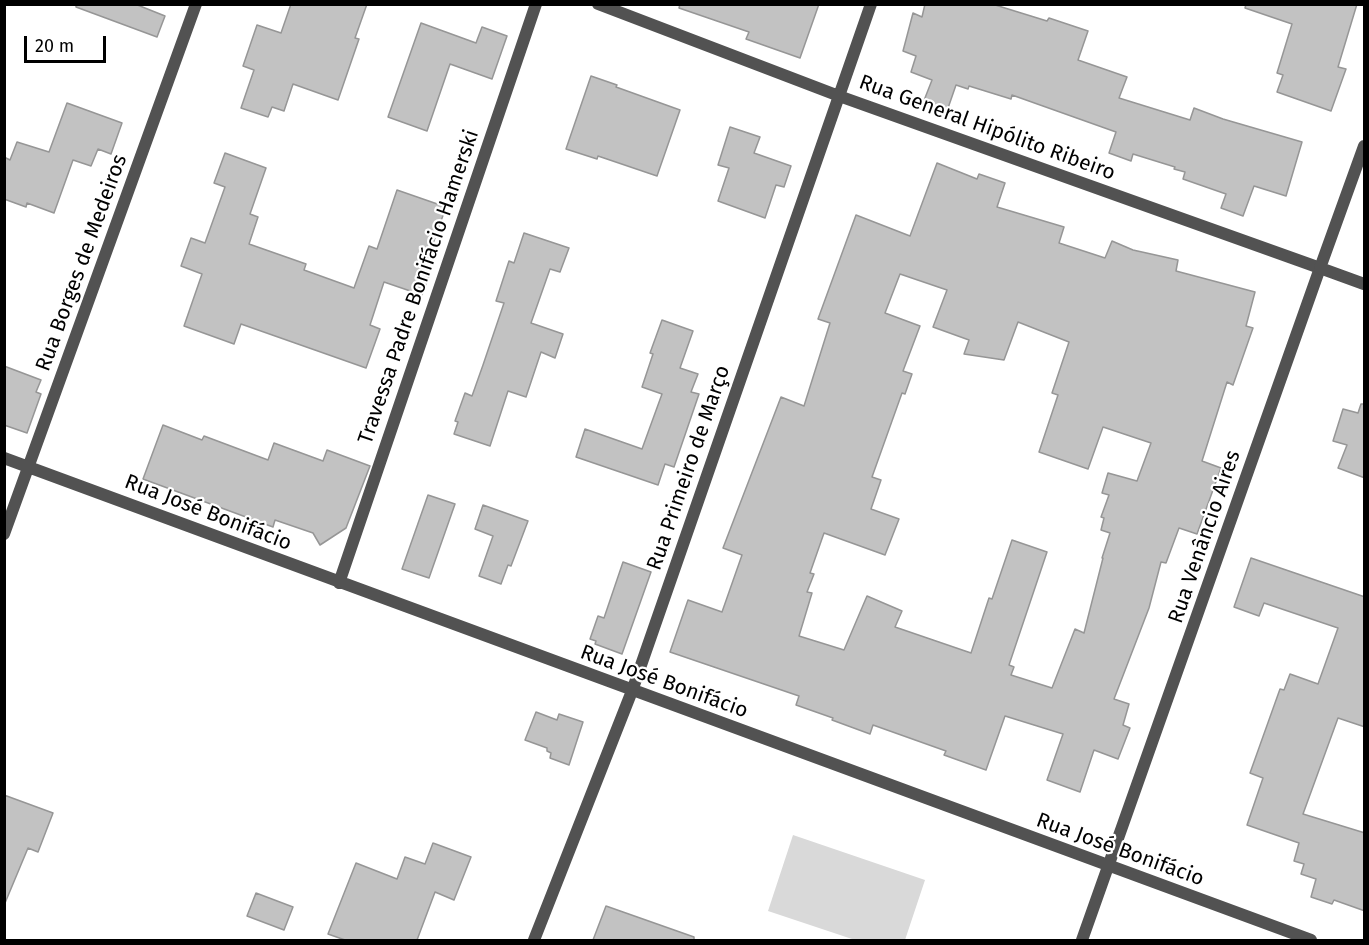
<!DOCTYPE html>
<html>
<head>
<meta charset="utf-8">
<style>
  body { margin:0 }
  #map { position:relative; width:1369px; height:945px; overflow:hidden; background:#fff; font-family:"Fira Sans",sans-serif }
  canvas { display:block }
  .frame { position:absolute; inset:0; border:6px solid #000; pointer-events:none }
  .scale { position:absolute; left:24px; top:36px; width:82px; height:27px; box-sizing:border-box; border:3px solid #000; border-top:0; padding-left:8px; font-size:18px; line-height:21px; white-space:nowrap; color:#000; -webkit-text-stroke:4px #fff; paint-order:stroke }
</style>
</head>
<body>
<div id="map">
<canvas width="1369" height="945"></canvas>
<div class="frame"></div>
<div class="scale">20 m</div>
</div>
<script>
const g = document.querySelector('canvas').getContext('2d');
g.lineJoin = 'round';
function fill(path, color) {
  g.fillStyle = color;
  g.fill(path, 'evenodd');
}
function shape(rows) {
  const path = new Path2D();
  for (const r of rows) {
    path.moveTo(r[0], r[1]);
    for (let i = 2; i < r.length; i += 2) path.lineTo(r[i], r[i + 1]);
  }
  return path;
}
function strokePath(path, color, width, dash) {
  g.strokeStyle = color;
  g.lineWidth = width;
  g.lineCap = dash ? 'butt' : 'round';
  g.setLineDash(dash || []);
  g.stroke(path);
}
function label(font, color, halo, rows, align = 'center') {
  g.font = font + ' "Fira Sans",sans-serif';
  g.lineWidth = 4.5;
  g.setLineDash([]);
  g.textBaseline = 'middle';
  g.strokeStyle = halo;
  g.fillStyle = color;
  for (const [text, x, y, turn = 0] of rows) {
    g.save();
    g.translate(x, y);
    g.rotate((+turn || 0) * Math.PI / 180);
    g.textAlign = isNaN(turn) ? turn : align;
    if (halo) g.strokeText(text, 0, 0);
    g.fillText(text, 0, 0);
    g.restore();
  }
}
fill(shape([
  [793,835,925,880,905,940,855,940,768,911]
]), '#d9d9d9');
const building = shape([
  [76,4,135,4,165,16,157,37,76,7,76,4],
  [291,4,367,4,355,38,359,39,338,100,293,84,284,111,272,107,268,117,241,108,254,70,243,66,257,25,281,33,291,4],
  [680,4,819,4,800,58,746,39,749,32,679,8,680,4],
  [925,4,992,4,1047,21,1049,18,1088,31,1078,60,1127,77,1119,98,1190,120,1194,108,1223,119,1302,142,1286,196,1254,186,1243,216,1221,208,1226,194,1183,179,1185,172,1174,169,1175,167,1133,154,1131,161,1109,153,1116,132,1012,95,1011,99,969,86,968,89,956,85,947,111,923,103,932,80,911,72,916,56,903,51,913,13,922,17,925,4],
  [1246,4,1357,4,1338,67,1346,69,1331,111,1277,92,1283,75,1277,73,1292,24,1245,8,1246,4],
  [421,23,476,43,482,27,507,36,492,79,450,64,427,131,388,117,421,23],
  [591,76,617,85,616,87,680,110,657,176,598,156,597,159,566,149,591,76],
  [67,103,122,123,111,154,98,149,91,166,73,160,54,213,27,203,26,207,4,199,4,157,10,160,17,142,49,152,67,103],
  [730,127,760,137,754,153,791,166,784,187,776,185,765,218,718,201,729,168,718,165,730,127],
  [225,153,266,168,250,214,258,217,249,244,306,264,304,270,354,288,369,246,377,249,397,190,446,207,425,266,432,268,422,295,384,282,370,325,380,329,366,368,241,324,234,344,184,326,202,274,181,266,191,238,205,243,225,187,214,183,225,153],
  [937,163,977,179,979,174,1005,183,997,207,1064,227,1059,243,1105,258,1112,241,1133,250,1178,260,1176,271,1255,292,1246,326,1253,328,1233,385,1227,382,1202,461,1221,468,1197,534,1179,528,1166,563,1161,562,1149,608,1114,699,1129,704,1123,725,1130,728,1118,759,1094,750,1080,792,1047,780,1063,734,1005,716,986,770,944,755,946,751,873,725,870,734,832,720,833,718,796,705,799,696,670,652,688,600,722,612,742,555,723,548,781,397,804,406,830,323,818,319,856,215,910,236,937,163],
  [900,274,947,290,933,327,969,340,964,354,1004,360,1018,322,1069,342,1052,393,1058,395,1039,452,1088,469,1103,427,1151,443,1137,481,1108,473,1102,493,1109,495,1101,517,1104,518,1101,530,1110,533,1102,558,1103,558,1084,633,1075,629,1052,688,1011,675,1014,667,1009,665,1047,552,1012,540,992,599,989,598,971,653,895,627,902,611,867,596,844,650,799,636,812,593,807,592,814,574,810,573,824,533,885,555,899,519,871,509,881,480,872,477,902,393,905,394,912,374,903,371,920,326,885,313,900,274],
  [524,233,569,248,560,272,550,269,531,323,563,334,555,358,541,352,526,397,508,391,490,446,454,434,458,422,455,421,465,393,472,396,483,365,504,303,496,301,509,261,514,263,524,233],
  [662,320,693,331,680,368,698,374,691,392,699,394,674,467,665,464,658,485,576,457,585,429,642,449,662,394,642,387,653,354,650,353,662,320],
  [4,366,41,380,36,392,41,394,27,433,4,425,4,366],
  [1361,404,1365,404,1365,478,1338,468,1347,445,1333,441,1343,409,1358,413,1361,404],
  [163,425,202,440,204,436,268,460,274,443,323,461,327,450,370,466,346,528,320,545,313,533,275,520,273,527,143,479,163,425],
  [428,495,455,504,429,578,402,569,428,495],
  [483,505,528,521,511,566,508,565,501,584,479,576,493,536,475,529,483,505],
  [1251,558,1365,597,1365,727,1338,718,1303,814,1365,833,1365,911,1334,900,1332,904,1311,897,1316,879,1301,874,1304,864,1294,861,1299,843,1247,825,1263,778,1250,773,1280,689,1284,690,1290,674,1318,684,1338,628,1264,603,1259,616,1234,607,1251,558],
  [623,562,651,572,622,654,595,644,596,641,590,639,598,616,604,618,623,562],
  [536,712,557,720,559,714,583,722,569,765,550,758,551,753,547,751,547,748,525,740,536,712],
  [4,795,53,813,38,852,28,848,5,903,4,795],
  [433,843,471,857,454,900,435,892,417,940,345,940,328,934,356,863,397,879,405,857,425,864,433,843],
  [256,893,293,907,284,930,247,916,256,893],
  [606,906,694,937,694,940,593,940,606,906]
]);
fill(building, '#c2c2c2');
strokePath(building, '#969696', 1.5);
strokePath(shape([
  [598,4,839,96,1320,268,1082,940],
  [4,458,1311,940],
  [4,534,196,4],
  [339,583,536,4],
  [534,940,632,691,871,4]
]), '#525252', 12);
strokePath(shape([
  [1364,146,1320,268,1364,284]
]), '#525252', 12);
label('21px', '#000', '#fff', [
  ["Rua General Hipólito Ribeiro",987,128,20],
  ["Rua Borges de Medeiros",82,263,-70],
  ["Travessa Padre Bonifácio Hamerski",419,287,-71],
  ["Rua Primeiro de Março",689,468,-71],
  ["Rua José Bonifácio",208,513,21],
  ["Rua Venâncio Aires",1205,537,-71],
  ["Rua José Bonifácio",664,682,20],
  ["Rua José Bonifácio",1120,850,20]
]);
</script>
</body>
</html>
